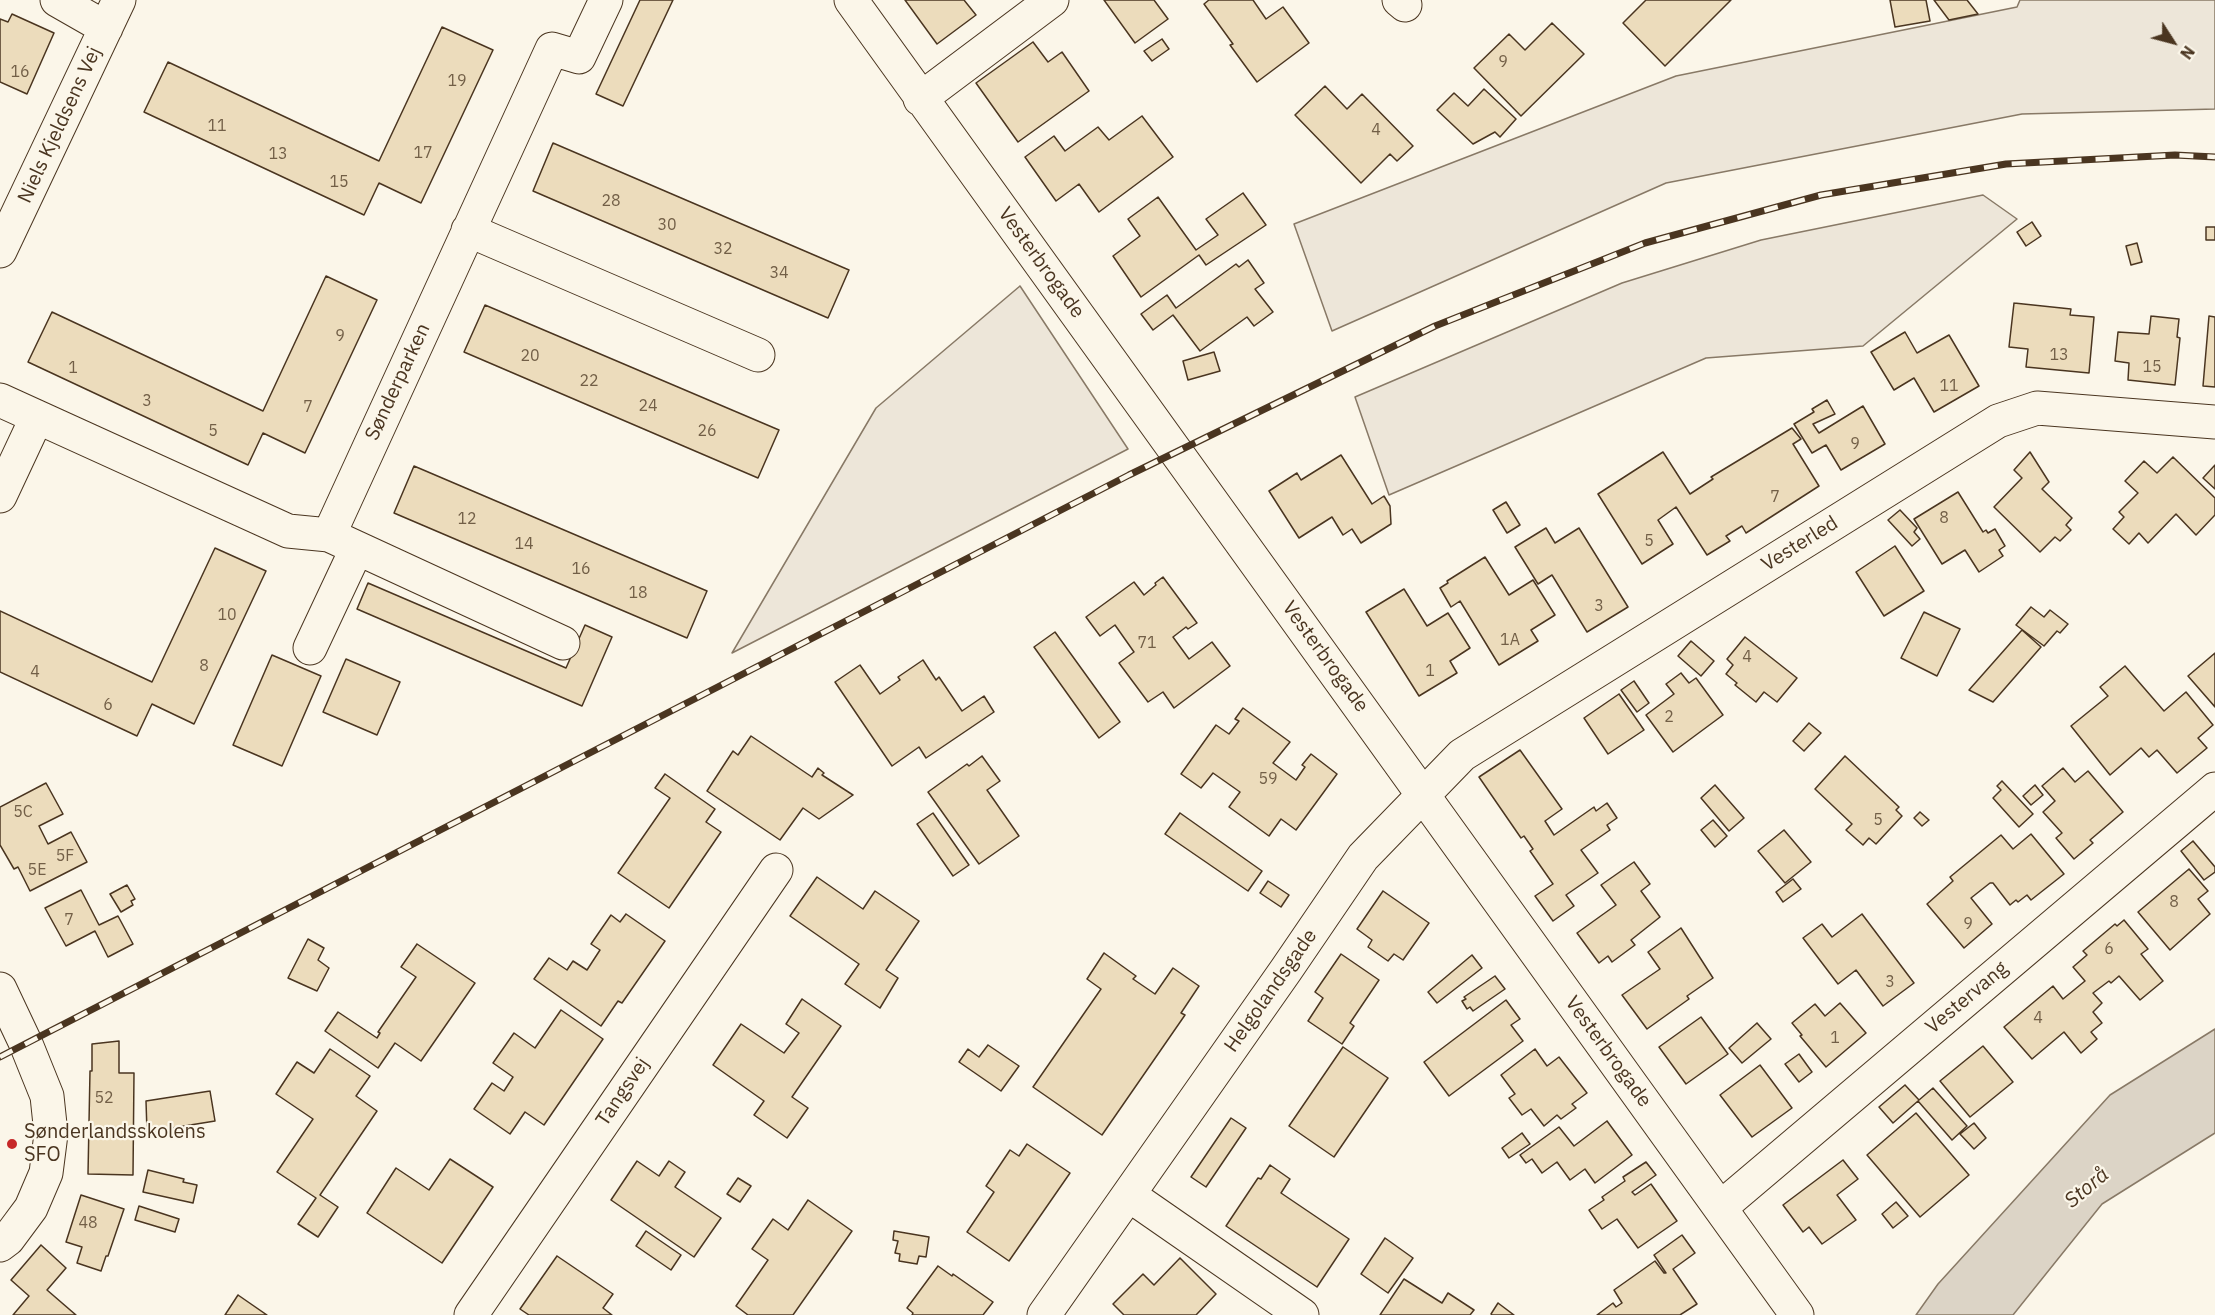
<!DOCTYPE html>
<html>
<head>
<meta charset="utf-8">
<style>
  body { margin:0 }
  #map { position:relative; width:2215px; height:1315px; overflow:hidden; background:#fbf6e9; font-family:"IBM Plex Sans",sans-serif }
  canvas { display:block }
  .north { position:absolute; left:2143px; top:12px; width:60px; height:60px; -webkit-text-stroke:4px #fbf6e9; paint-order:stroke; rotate:126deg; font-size:16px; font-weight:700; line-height:24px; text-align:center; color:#4a3520 }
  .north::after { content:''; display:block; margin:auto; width:21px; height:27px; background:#4a3520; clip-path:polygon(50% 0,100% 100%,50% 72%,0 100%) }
</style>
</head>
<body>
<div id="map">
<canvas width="2215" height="1315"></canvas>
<div class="north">N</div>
</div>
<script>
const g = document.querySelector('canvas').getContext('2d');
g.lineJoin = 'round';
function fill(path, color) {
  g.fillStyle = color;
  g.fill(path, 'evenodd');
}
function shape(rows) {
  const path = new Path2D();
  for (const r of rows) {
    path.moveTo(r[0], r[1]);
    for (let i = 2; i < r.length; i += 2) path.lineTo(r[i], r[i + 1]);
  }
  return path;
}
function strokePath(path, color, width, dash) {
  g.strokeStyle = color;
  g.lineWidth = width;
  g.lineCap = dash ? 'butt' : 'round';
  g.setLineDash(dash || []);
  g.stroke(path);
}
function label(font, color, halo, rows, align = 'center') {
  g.font = font + ' "IBM Plex Sans",sans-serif';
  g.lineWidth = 4.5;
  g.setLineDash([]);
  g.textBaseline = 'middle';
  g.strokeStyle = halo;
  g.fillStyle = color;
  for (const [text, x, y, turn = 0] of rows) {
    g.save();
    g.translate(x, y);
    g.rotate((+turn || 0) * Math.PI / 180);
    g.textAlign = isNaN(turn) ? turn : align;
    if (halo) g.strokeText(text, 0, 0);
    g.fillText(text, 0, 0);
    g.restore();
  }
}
const green = shape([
  [2020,0,2215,0,2215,109,2022,114,1666,183,1332,331,1294,224,1676,76,2017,7,2020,0],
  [1983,195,2017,219,1863,346,1706,358,1389,495,1355,397,1622,283,1761,240,1983,195],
  [1020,286,1128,449,732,653,876,408,1020,286]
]);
fill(green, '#ede6d9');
strokePath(green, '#887966', 1.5);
const water = shape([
  [2215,1029,2215,1133,2102,1204,2013,1315,1916,1315,1938,1284,2110,1095,2215,1029]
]);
fill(water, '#dcd4c6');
strokePath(water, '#887966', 1.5);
const building = shape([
  [640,0,673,0,623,106,596,94,640,0],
  [905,0,964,0,976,15,937,44,905,0],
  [1104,0,1154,0,1168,19,1135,43,1104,0],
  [1209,0,1253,0,1266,19,1283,7,1309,43,1257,82,1230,45,1233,44,1204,4,1209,0],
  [1646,0,1731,0,1665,66,1623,23,1646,0],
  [1890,0,1926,0,1930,21,1895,27,1890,0],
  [1934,0,1967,0,1978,14,1949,20,1934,0],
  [12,14,54,33,27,94,0,82,0,19,8,22,12,14],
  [1552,23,1584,54,1521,116,1474,68,1509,34,1525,50,1552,23],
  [442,27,493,50,421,203,379,183,364,215,144,112,168,62,379,161,442,27],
  [1162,39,1169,49,1152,61,1144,51,1162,39],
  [1033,42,1048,62,1062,52,1089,91,1018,142,976,83,1033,42],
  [1325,86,1347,109,1362,94,1413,146,1397,161,1390,154,1361,183,1295,115,1325,86],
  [1484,89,1516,119,1500,137,1495,132,1473,144,1437,110,1454,93,1468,106,1484,89],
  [1142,116,1173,157,1099,212,1079,184,1056,201,1025,157,1054,136,1065,151,1098,127,1109,140,1142,116],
  [553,143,849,270,828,318,533,191,553,143],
  [1243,193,1266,225,1206,265,1199,255,1141,297,1113,256,1140,236,1128,219,1158,197,1196,250,1218,235,1206,219,1243,193],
  [2032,222,2041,236,2026,246,2017,232,2032,222],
  [2206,227,2215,227,2215,240,2206,240,2206,227],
  [2137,243,2142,262,2131,265,2126,246,2137,243],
  [1248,260,1264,283,1255,289,1273,312,1254,326,1247,317,1200,351,1173,315,1153,330,1141,314,1167,295,1176,308,1236,264,1239,267,1248,260],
  [326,276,377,300,305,453,263,433,248,465,28,362,52,312,263,411,326,276],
  [2014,303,2071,309,2070,315,2094,317,2089,373,2026,367,2028,349,2009,347,2014,303],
  [485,305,779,430,758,478,464,352,485,305],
  [2151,316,2179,319,2177,337,2180,338,2175,385,2128,380,2129,363,2115,361,2118,332,2149,334,2151,316],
  [2209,316,2215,317,2215,387,2203,386,2209,316],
  [1905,332,1917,353,1949,335,1979,386,1934,412,1914,378,1894,390,1871,352,1905,332],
  [1214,352,1220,371,1188,380,1183,361,1214,352],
  [1827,400,1835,414,1813,424,1819,433,1863,406,1885,444,1841,470,1826,445,1812,453,1794,424,1814,412,1812,409,1827,400],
  [1792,428,1801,439,1793,444,1819,486,1746,533,1742,526,1726,536,1730,541,1707,555,1676,507,1658,520,1673,544,1642,564,1598,494,1663,452,1690,494,1713,479,1711,477,1792,428],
  [2030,452,2049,482,2042,489,2072,518,2066,525,2071,530,2060,541,2055,537,2040,552,1994,507,2022,478,2014,470,2030,452],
  [1341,455,1372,504,1384,496,1390,506,1391,524,1361,543,1352,529,1343,535,1332,517,1299,538,1269,491,1297,473,1301,480,1341,455],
  [2173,457,2215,498,2215,515,2196,535,2176,514,2148,543,2139,533,2129,544,2113,529,2124,517,2119,512,2138,493,2125,481,2144,461,2157,473,2173,457],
  [2215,465,2215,489,2203,478,2215,465],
  [414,466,707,591,687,638,394,513,414,466],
  [1958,492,1983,532,1986,530,1988,533,1995,529,2005,546,1999,550,2003,556,1979,572,1965,550,1942,564,1914,519,1958,492],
  [1506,502,1520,525,1507,533,1493,510,1506,502],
  [1900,510,1917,528,1914,532,1920,539,1912,546,1888,520,1900,510],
  [1546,528,1555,543,1579,528,1628,607,1587,632,1552,575,1538,584,1515,547,1546,528],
  [1895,546,1924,591,1884,616,1856,572,1895,546],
  [215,548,266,571,194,724,152,704,137,736,0,672,0,611,152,682,215,548],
  [1485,557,1509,595,1533,580,1555,615,1531,630,1538,641,1499,665,1460,601,1451,607,1440,588,1448,583,1447,581,1485,557],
  [1163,577,1197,623,1188,629,1186,627,1173,637,1189,659,1212,642,1230,666,1174,708,1163,692,1148,702,1119,663,1134,652,1115,625,1100,636,1086,617,1134,582,1144,595,1156,585,1155,583,1163,577],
  [368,583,566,668,585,625,612,637,582,706,357,609,368,583],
  [1404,589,1427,626,1448,613,1470,648,1450,661,1457,673,1419,696,1366,612,1404,589],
  [2031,607,2044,617,2050,610,2068,624,2060,633,2057,631,2044,646,2016,625,2031,607],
  [1924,612,1960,629,1937,676,1901,658,1924,612],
  [2022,630,2041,647,1993,702,1969,690,2022,630],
  [1055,632,1120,722,1099,738,1034,647,1055,632],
  [1745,637,1797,678,1777,702,1764,692,1756,702,1735,685,1737,683,1726,674,1733,665,1727,659,1745,637],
  [1691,641,1714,661,1701,676,1678,656,1691,641],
  [2215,653,2215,707,2188,676,2215,653],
  [272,655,321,676,282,766,233,745,272,655],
  [346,659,400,682,377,735,323,712,346,659],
  [923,660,936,680,939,677,962,711,984,696,994,712,926,758,919,747,892,766,835,682,860,665,880,694,900,680,898,677,923,660],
  [2125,666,2164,711,2186,692,2213,725,2198,738,2207,748,2177,773,2157,750,2149,757,2141,748,2110,775,2071,726,2108,696,2100,687,2125,666],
  [1681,673,1689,683,1696,678,1723,715,1673,752,1646,715,1674,694,1666,684,1681,673],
  [1634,681,1649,703,1637,712,1621,690,1634,681],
  [1619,694,1644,730,1608,754,1584,718,1619,694],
  [1243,708,1290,742,1273,763,1296,780,1305,767,1302,765,1311,754,1337,774,1296,830,1281,819,1269,836,1229,807,1240,792,1213,773,1201,788,1181,774,1216,725,1229,734,1239,721,1235,719,1243,708],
  [1809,723,1821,733,1804,751,1793,741,1809,723],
  [751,736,812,777,818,768,824,773,822,775,853,795,819,819,803,808,780,840,707,791,733,751,738,755,751,736],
  [1520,750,1562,809,1545,821,1554,835,1594,807,1596,811,1607,803,1617,818,1607,825,1610,830,1581,850,1598,873,1566,895,1574,906,1553,921,1535,896,1553,884,1530,851,1533,849,1524,836,1521,838,1479,777,1520,750],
  [982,756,1000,781,987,790,1019,836,979,864,928,792,967,764,969,766,982,756],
  [1845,756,1899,807,1896,810,1902,816,1876,844,1869,838,1863,845,1846,830,1852,824,1815,789,1845,756],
  [2063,768,2075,782,2088,771,2123,812,2090,840,2093,843,2074,859,2056,838,2062,833,2043,812,2055,801,2042,786,2063,768],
  [665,774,715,809,706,822,721,832,669,908,618,873,670,798,655,788,665,774],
  [2002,781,2033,814,2019,827,1993,798,2001,790,1997,786,2002,781],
  [46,783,63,814,39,826,48,844,71,832,87,862,30,891,18,867,14,869,0,845,0,807,46,783],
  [1715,785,1744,818,1729,831,1701,798,1715,785],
  [2035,785,2043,795,2031,805,2023,796,2035,785],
  [1920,812,1929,820,1922,826,1914,818,1920,812],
  [933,813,969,865,953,876,917,824,933,813],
  [1180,813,1262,871,1248,891,1165,834,1180,813],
  [1713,820,1727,836,1715,847,1701,830,1713,820],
  [1784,830,1811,862,1785,883,1758,851,1784,830],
  [2031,834,2064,874,2031,900,2027,895,2018,902,2016,900,2010,905,1993,883,1990,883,1971,898,1992,924,1964,948,1927,904,1953,881,1950,877,2001,835,2013,849,2031,834],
  [2193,841,2215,867,2215,872,2204,880,2181,851,2193,841],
  [1634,862,1650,884,1641,891,1660,917,1631,940,1635,945,1612,962,1608,956,1599,963,1577,933,1616,905,1601,885,1634,862],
  [2189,869,2208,891,2198,899,2210,914,2170,950,2138,912,2189,869],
  [817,877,863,909,875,891,919,921,886,970,898,978,880,1008,845,984,859,964,790,916,817,877],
  [1793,879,1801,889,1783,902,1776,892,1793,879],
  [1268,881,1289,895,1281,907,1260,893,1268,881],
  [127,885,135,899,131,901,133,905,121,912,110,894,127,885],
  [81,890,99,925,118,916,133,944,108,957,95,931,66,946,45,908,81,890],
  [1383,891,1429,923,1403,960,1394,954,1388,961,1368,947,1372,940,1357,929,1383,891],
  [626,914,665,941,622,1003,618,1001,601,1026,534,979,549,958,567,970,573,961,587,970,600,950,591,944,611,915,620,922,626,914],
  [1862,914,1914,983,1883,1006,1856,970,1838,984,1803,938,1822,924,1832,937,1862,914],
  [2124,920,2148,949,2141,954,2163,981,2140,1000,2119,976,2111,983,2109,981,2093,993,2102,1003,2093,1012,2102,1023,2091,1032,2097,1039,2081,1053,2064,1032,2032,1059,2004,1027,2053,986,2063,999,2085,981,2073,967,2087,955,2083,951,2115,924,2117,926,2124,920],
  [1681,928,1713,978,1687,996,1689,999,1647,1029,1622,995,1660,969,1648,952,1681,928],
  [308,939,324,948,318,960,329,968,317,991,288,978,308,939],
  [417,944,475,983,421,1061,395,1043,378,1068,325,1031,338,1012,377,1038,380,1033,378,1032,416,977,401,967,417,944],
  [1104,953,1136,976,1133,979,1155,994,1173,968,1199,986,1181,1013,1185,1015,1102,1135,1033,1087,1101,989,1087,979,1104,953],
  [1341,954,1379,980,1350,1023,1354,1026,1342,1044,1308,1021,1323,998,1315,992,1341,954],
  [1472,955,1482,968,1437,1003,1428,992,1472,955],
  [1495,976,1505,989,1473,1011,1470,1007,1467,1009,1462,1001,1466,999,1464,997,1495,976],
  [802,999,841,1026,792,1097,808,1108,787,1138,754,1115,764,1101,713,1065,741,1024,784,1053,799,1033,786,1024,802,999],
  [1506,1000,1520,1019,1511,1025,1523,1041,1449,1096,1424,1062,1506,1000],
  [1840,1003,1866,1033,1826,1067,1800,1036,1802,1035,1792,1023,1815,1004,1825,1016,1840,1003],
  [561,1010,603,1039,544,1125,525,1112,510,1134,474,1109,492,1083,504,1091,513,1077,493,1063,514,1033,535,1048,561,1010],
  [1701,1017,1728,1054,1686,1084,1659,1047,1701,1017],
  [1757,1023,1771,1039,1742,1063,1729,1048,1757,1023],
  [119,1041,119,1073,134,1073,133,1175,88,1174,90,1071,92,1071,92,1044,119,1041],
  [988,1045,1019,1066,1001,1091,959,1062,968,1049,979,1057,988,1045],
  [1983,1046,2013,1082,1970,1117,1940,1081,1983,1046],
  [1343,1047,1388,1078,1334,1157,1289,1126,1343,1047],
  [330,1049,370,1076,356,1096,377,1111,320,1195,338,1207,318,1237,298,1224,316,1198,277,1172,313,1119,276,1094,297,1062,314,1073,330,1049],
  [1535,1049,1547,1066,1559,1057,1587,1093,1572,1104,1576,1108,1561,1119,1557,1115,1544,1126,1531,1109,1522,1115,1509,1098,1515,1094,1501,1075,1535,1049],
  [1799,1054,1812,1072,1799,1082,1785,1064,1799,1054],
  [1760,1065,1792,1108,1752,1137,1720,1095,1760,1065],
  [1905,1085,1919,1100,1933,1088,1967,1126,1952,1140,1918,1101,1893,1123,1879,1107,1905,1085],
  [210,1091,215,1121,147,1132,146,1101,210,1091],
  [1916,1113,1969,1175,1920,1217,1867,1155,1916,1113],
  [1231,1118,1246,1128,1206,1187,1191,1177,1231,1118],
  [1607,1121,1632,1155,1595,1183,1585,1169,1570,1180,1557,1162,1542,1173,1532,1159,1526,1163,1520,1155,1559,1127,1574,1146,1607,1121],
  [1974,1123,1986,1138,1974,1149,1960,1134,1974,1123],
  [1522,1133,1530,1144,1509,1158,1502,1148,1522,1133],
  [1027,1144,1070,1173,1009,1261,967,1232,994,1192,986,1186,1010,1150,1019,1156,1027,1144],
  [450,1159,493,1187,442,1263,367,1213,396,1168,429,1190,450,1159],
  [1843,1160,1858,1179,1837,1195,1856,1220,1822,1244,1809,1227,1803,1232,1783,1205,1843,1160],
  [637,1161,659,1176,669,1161,685,1172,675,1187,721,1218,694,1257,611,1200,637,1161],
  [1646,1162,1656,1175,1632,1192,1635,1195,1651,1184,1677,1221,1638,1248,1617,1219,1602,1229,1589,1210,1604,1200,1602,1197,1625,1181,1623,1177,1646,1162],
  [1270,1165,1290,1179,1281,1193,1349,1239,1317,1287,1226,1226,1258,1178,1261,1179,1270,1165],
  [148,1170,184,1179,183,1182,197,1185,193,1203,143,1192,148,1170],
  [738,1178,751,1186,740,1202,727,1194,738,1178],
  [81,1195,124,1209,108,1256,106,1256,101,1271,77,1263,82,1247,66,1242,81,1195],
  [808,1200,852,1231,793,1315,748,1315,736,1306,768,1260,752,1249,773,1219,788,1230,808,1200],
  [1896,1202,1908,1216,1893,1228,1882,1214,1896,1202],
  [139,1206,179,1219,175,1232,135,1220,139,1206],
  [646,1231,681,1255,671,1270,636,1246,646,1231],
  [894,1231,929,1237,926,1257,919,1256,917,1264,899,1261,900,1254,895,1253,898,1241,893,1240,894,1231],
  [1682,1235,1695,1253,1673,1269,1697,1304,1680,1315,1597,1315,1613,1303,1616,1307,1622,1303,1614,1290,1655,1261,1664,1273,1666,1273,1654,1255,1682,1235],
  [1385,1238,1413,1258,1388,1293,1361,1274,1385,1238],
  [41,1245,66,1268,47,1290,76,1315,13,1315,29,1296,11,1280,41,1245],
  [557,1256,613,1294,603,1308,612,1315,529,1315,520,1309,557,1256],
  [1180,1258,1216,1294,1196,1315,1124,1315,1113,1304,1143,1274,1154,1285,1180,1258],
  [938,1266,952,1276,953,1274,993,1302,983,1315,912,1315,913,1313,907,1308,938,1266],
  [1404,1279,1442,1303,1448,1293,1474,1310,1470,1315,1380,1315,1404,1279],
  [238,1295,267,1315,225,1315,238,1295],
  [1498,1303,1514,1315,1492,1315,1491,1314,1498,1303]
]);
fill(building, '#ecdcbc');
strokePath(building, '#4a3520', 1.5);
const minor = shape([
  [57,0,106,28],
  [851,0,1797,1315],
  [1399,0,1405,5],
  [920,99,1052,0],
  [468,230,758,355],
  [0,251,119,0],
  [0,400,288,531,329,535],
  [0,496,37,417],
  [563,643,329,535,552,49,579,57,606,0],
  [310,648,357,548],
  [0,989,26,1044,47,1096,51,1134,46,1173,31,1208,8,1239,0,1245],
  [1129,1195,1302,1315],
  [1720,1208,2215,789],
  [471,1315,776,870],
  [1044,1315,1286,970,1363,857,1462,755,1998,421,2037,408,2215,422]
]);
strokePath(minor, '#4a3520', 35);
strokePath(minor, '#fbf6e9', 33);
const rail = shape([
  [0,1057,1129,475,1435,326,1645,243,1821,195,2006,164,2175,155,2215,157]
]);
strokePath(rail, '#4a3520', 7);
strokePath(rail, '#fbf6e9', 4.5, [14]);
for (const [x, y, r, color] of [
  [12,1144,6,"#c62828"]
]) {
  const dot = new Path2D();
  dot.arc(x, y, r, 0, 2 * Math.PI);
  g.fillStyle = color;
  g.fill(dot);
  strokePath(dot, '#fbf6e9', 2);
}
label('16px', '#725f47', null, [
  ["9",1503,62],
  ["16",20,72],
  ["19",457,81],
  ["11",217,126],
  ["4",1376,130],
  ["17",423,153],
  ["13",278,154],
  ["15",339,182],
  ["28",611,201],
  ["30",667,225],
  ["32",723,249],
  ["34",779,273],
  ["9",340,336],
  ["13",2059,355],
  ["20",530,356],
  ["15",2152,367],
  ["1",73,368],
  ["22",589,381],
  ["11",1949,386],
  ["3",147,401],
  ["24",648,406],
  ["7",308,407],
  ["5",213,431],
  ["26",707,431],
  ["9",1855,444],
  ["7",1775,497],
  ["8",1944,518],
  ["12",467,519],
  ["5",1649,541],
  ["14",524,544],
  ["16",581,569],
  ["18",638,593],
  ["3",1599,606],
  ["10",227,615],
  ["1A",1510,640],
  ["71",1147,643],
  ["4",1747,657],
  ["8",204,666],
  ["1",1430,671],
  ["4",35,672],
  ["6",108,705],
  ["2",1669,717],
  ["59",1268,779],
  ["5C",23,812],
  ["5",1878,820],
  ["5F",65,856],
  ["5E",37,870],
  ["8",2174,902],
  ["7",69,920],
  ["9",1968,924],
  ["6",2109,949],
  ["3",1890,982],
  ["4",2038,1018],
  ["1",1835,1038],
  ["52",104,1098],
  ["48",88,1223]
]);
label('20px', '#4a3520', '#fbf6e9', [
  ["Niels Kjeldsens Vej",60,125,-65],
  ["Vesterbrogade",1041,263,54],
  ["Sønderparken",398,382,-65],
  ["Vesterled",1800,544,-32],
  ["Vesterbrogade",1325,657,54],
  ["Helgolandsgade",1271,991,-55],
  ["Vestervang",1967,998,-40],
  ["Vesterbrogade",1608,1052,54],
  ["Tangsvej",623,1092,-56]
]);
label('20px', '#4a3520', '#fbf6e9', [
  ["Sønderlandsskolens",24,1132],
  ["SFO",24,1155]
], 'left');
label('italic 21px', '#4a3520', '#fbf6e9', [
  ["Storå",2087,1188,-40]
]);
</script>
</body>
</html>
